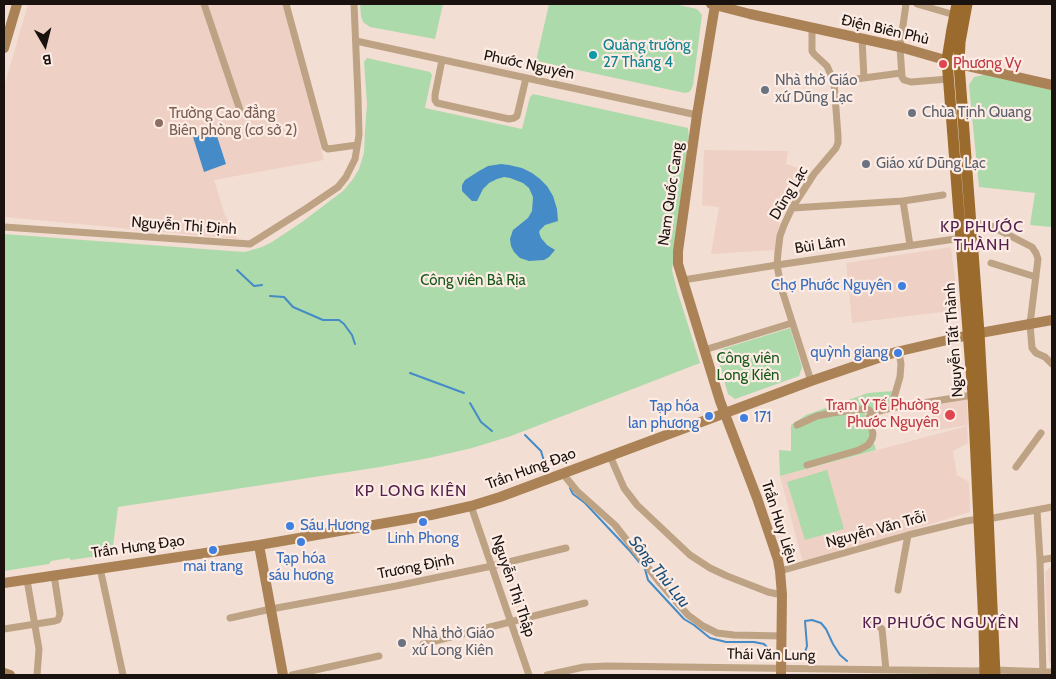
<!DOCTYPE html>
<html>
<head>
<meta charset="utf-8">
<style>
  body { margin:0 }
  #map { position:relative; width:1056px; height:679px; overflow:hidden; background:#f3ded4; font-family:Cabin,sans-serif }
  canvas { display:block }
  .frame { position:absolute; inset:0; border:5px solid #19120f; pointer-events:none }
  .north { position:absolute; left:20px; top:20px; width:50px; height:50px; -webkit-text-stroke:4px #fdece4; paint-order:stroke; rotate:172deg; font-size:14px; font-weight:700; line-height:20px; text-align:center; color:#19120f }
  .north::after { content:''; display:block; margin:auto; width:18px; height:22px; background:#19120f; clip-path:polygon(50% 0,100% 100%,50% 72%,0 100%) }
</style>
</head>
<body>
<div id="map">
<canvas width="1056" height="679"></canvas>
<div class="frame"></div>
<div class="north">B</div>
</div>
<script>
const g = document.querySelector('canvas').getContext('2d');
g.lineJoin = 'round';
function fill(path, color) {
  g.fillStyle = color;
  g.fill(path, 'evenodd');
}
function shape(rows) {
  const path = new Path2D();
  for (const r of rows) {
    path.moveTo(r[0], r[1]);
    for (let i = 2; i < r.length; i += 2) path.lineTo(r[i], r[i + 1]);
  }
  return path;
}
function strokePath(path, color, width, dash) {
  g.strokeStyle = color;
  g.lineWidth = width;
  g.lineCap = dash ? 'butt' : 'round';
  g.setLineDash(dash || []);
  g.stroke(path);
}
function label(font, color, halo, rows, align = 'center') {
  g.font = font + ' Cabin,sans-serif';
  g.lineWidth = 4.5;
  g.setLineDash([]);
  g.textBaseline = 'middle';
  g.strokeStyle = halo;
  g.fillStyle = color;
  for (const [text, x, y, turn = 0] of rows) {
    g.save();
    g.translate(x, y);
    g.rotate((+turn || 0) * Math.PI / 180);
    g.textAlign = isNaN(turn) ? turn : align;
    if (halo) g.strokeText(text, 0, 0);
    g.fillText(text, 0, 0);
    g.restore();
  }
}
fill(shape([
  [28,4,284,4,324,160,214,180,225,215,238,239,4,217,4,87],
  [704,150,788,151,786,164,799,168,794,196,781,215,775,250,711,254,719,207,702,205],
  [951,247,959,310,852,323,846,263],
  [967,399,968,425,932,431,934,404],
  [967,426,968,443,953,451,957,475,969,482,970,512,803,563,780,476],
  [1052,567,1052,665,1049,662,1045,573,1049,568]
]), '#eed1c4');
fill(shape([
  [360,4,443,4,435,39,370,27,363,22,361,16],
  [549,4,674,4,697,9,702,15,693,85,691,90,689,92,685,93,536,61],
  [367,58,430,72,432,75,425,108,522,129,530,97,533,94,688,128,689,139,683,178,672,270,677,290,700,363,511,436,472,448,429,458,380,467,118,507,112,554,71,560,69,558,51,561,49,564,4,571,4,234,230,251,245,252,262,247,272,242,302,222,343,191,353,179,359,169,364,153,365,131,367,104,364,62],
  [988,74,1052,90,1052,227,1030,225,1035,193,979,187,969,85,974,77],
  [790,328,802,367,799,376,735,399,728,394,717,356,719,350],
  [893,391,889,407,864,411,876,450,780,476,779,450,791,451,791,425,806,415,868,393],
  [827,470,844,529,805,540,787,482]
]), '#acdaaa');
fill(shape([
  [215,130,226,164,204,172,193,137],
  [501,164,509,165,522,168,532,173,540,179,547,186,553,196,557,209,558,221,545,225,540,230,539,232,541,238,547,245,555,250,549,257,544,260,529,261,520,258,514,252,511,246,510,239,513,230,528,218,532,211,533,197,529,188,523,183,510,178,504,177,497,179,489,183,483,189,477,201,472,201,462,191,462,185,465,180,479,171,488,166]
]), '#448bc7');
strokePath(shape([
  [237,270,254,286,262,285],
  [270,296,284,297,293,307,323,320,339,320,344,324,352,335,355,344],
  [410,373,464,393],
  [470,403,481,422,492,431],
  [525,435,541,451,547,471],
  [570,488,573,494,585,503,630,551,645,569,648,580,684,619,694,625,710,638,726,642,754,642,764,644,776,657],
  [794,654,795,657,798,659,803,658,807,646,805,621,812,620,821,623,826,629,833,644,840,655,847,661]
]), '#448bc7', 2);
strokePath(shape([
  [204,4,241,113],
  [286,4,325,147,328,149,357,145],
  [906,4,900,47,902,77,904,80,911,82,949,79],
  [917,4,955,15],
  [862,39,864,78],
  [356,41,697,115],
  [442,60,435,95,435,100,437,103,509,119,514,118,517,116,526,78],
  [834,82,901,73],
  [903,201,910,245],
  [792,208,903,201,943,195],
  [971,223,989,225,993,227,1032,247,1036,253,1038,259,1030,324,1032,348,1036,353,1045,357,1052,364],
  [4,227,250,244,307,208,338,187,346,177,355,159,359,135,358,97,354,4],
  [991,263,1036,277],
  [683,280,777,265,962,238],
  [704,350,792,323],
  [811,381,781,287,777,265,778,252,780,236,784,225,792,208,814,174,836,148,838,143,838,136,834,82,827,66,814,54,812,51,812,28],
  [891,408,900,377,901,364,899,352],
  [797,425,817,416,832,413,863,409,869,410,873,413],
  [610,456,624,488,637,505,690,555,710,568,727,576,768,592,782,595],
  [807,465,859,450,868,445,872,439,873,434,869,417,873,413,891,408,973,395],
  [1016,467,1041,433],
  [563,474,577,491,615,525,660,583,688,615,703,626,717,633,734,635,782,636],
  [471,506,529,675],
  [1037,510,1040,560,1043,675],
  [988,519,1052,507],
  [1040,560,1052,558],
  [100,568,123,675],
  [780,571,908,535,966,521,979,519],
  [27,580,39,649,37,675],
  [898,590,908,535],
  [230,618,271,609,396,586,492,566,566,548],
  [867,624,877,625,882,629,886,670],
  [4,629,55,621,58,620,60,614,54,575],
  [423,644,585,603],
  [292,675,379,656],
  [547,675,584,667,607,666,975,671,994,670,1052,672]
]), '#bea284', 7);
strokePath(shape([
  [711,4,750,14,900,47,959,64,1052,85],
  [715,5,697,115,678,251,678,264,720,401,757,498,778,560,780,571,782,595,781,675],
  [4,48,17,4],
  [259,545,283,675],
  [4,583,259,545,431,515,471,506,500,497,811,381,896,352,969,335,1052,320],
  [4,673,10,675]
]), '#aa8255', 10);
strokePath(shape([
  [957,4,952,29,947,60,973,395,984,626,985,675],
  [967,4,960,42,959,64,979,333,984,423,995,675]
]), '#9b6b2e', 11);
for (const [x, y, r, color] of [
  [593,55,5,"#0f9aa8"],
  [943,64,5,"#e0444e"],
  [765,90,5,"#6b7280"],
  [912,113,5,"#6b7280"],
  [159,123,5,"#8d6e63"],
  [866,164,5,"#6b7280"],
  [902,286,5,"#3f7fe0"],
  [898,353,5,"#3f7fe0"],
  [950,415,6,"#e0444e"],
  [709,416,5,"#3f7fe0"],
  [744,418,5,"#3f7fe0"],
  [423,522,5,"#3f7fe0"],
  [290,526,5,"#3f7fe0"],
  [301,542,5,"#3f7fe0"],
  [213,550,5,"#3f7fe0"],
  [402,643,5,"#6b7280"]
]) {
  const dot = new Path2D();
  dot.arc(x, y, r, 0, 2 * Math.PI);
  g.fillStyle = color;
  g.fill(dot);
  strokePath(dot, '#fdece4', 2);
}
label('15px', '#19120f', '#fdece4', [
  ["Điện Biên Phủ",885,30,13],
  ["Phước Nguyên",529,65,12],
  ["Dũng Lạc",789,193,-59],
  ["Nam Quốc Cang",671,194,-82],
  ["Nguyễn Thị Định",184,226,4],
  ["Bùi Lâm",820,245,-9],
  ["Nguyễn Tất Thành",954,340,-94],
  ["Trần Hưng Đạo",531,469,-20],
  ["Trần Huy Liệu",779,522,72],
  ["Nguyễn Văn Trỗi",876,530,-15],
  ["Trần Hưng Đạo",138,547,-8],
  ["Trương Định",416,567,-11],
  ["Nguyễn Thị Thập",513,586,71],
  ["Thái Văn Lung",771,655,1]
]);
label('15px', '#0d838f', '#fdece4', [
  ["Quảng trường",603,46],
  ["27 Tháng 4",603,63]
], 'left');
label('15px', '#be3a42', '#fdece4', [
  ["Phương Vy",953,64],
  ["Trạm Y Tế Phường",939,406,"right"],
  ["Phước Nguyên",939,423,"right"]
], 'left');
label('15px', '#5b616d', '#fdece4', [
  ["Nhà thờ Giáo",775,81],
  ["xứ Dũng Lạc",775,98],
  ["Chùa Tịnh Quang",922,113],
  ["Giáo xứ Dũng Lạc",876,164],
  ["Nhà thờ Giáo",412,634],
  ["xứ Long Kiên",412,651]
], 'left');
label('15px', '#785e54', '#fdece4', [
  ["Trường Cao đẳng",169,114],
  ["Biên phòng (cơ sở 2)",169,131]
], 'left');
label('15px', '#155818', '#fdece4', [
  ["Công viên Bà Rịa",473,281],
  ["Công viên",748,359],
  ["Long Kiên",748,376]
]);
label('15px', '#366cbe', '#fdece4', [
  ["Chợ Phước Nguyên",892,286],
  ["quỳnh giang",888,353],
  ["Tạp hóa",699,407],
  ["lan phương",699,424],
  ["171",754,418,"left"],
  ["Sáu Hương",300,526,"left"],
  ["Linh Phong",423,539,"center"],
  ["Tạp hóa",301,559,"center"],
  ["sáu hương",301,576,"center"],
  ["mai trang",213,567,"center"]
], 'right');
g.letterSpacing = '1px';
label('16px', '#54204e', '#fdece4', [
  ["KP PHƯỚC",982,227],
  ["THÀNH",982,245],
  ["KP LONG KIÊN",411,491],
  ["KP PHƯỚC NGUYÊN",941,623]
]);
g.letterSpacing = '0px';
label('italic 16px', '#1b4e78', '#fdece4', [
  ["Sông Thủ Lựu",659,572,51]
]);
</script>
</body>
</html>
